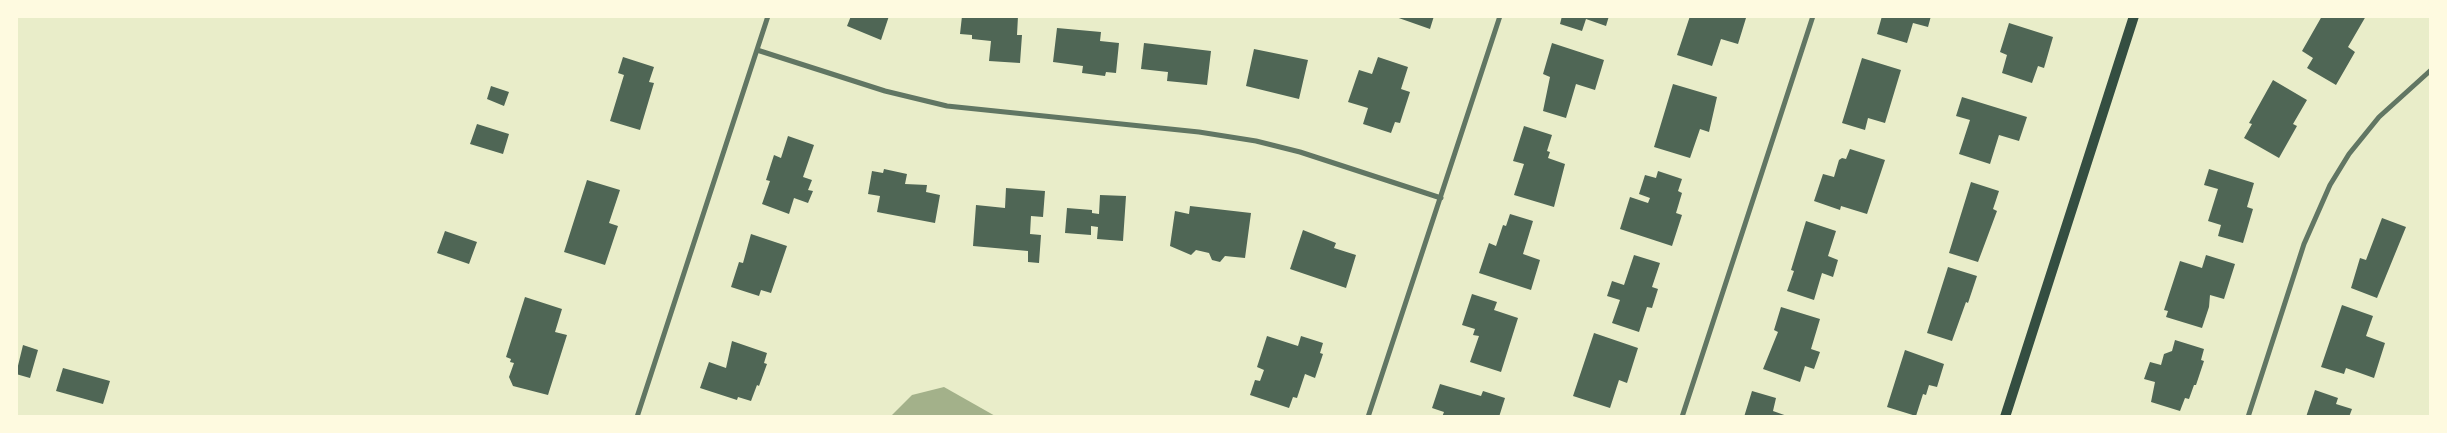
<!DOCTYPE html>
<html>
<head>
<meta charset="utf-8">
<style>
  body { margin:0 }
  #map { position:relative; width:2447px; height:433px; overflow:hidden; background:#e9edc9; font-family:"Titillium Web",sans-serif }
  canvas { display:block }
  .frame { position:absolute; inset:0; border:18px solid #fefae0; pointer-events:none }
</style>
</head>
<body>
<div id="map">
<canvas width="2447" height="433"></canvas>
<div class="frame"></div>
</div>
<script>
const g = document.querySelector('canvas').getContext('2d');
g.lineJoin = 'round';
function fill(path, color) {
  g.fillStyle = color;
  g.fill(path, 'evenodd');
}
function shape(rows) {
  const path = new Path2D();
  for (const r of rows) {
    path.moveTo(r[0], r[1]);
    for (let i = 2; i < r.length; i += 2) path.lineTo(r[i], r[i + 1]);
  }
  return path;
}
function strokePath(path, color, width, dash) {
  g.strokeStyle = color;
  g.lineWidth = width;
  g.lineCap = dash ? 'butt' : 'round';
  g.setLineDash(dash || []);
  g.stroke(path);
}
fill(shape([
  [944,387,997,417,890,417,912,395]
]), '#a3b18a');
fill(shape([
  [851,16,889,16,881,40,847,26],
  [962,16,1018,16,1017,35,1022,35,1020,63,989,61,991,41,972,39,972,35,960,34],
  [1393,16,1434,16,1430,29],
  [1562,16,1609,16,1606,26,1586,19,1582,31,1560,24],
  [1690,16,1740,16,1746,18,1738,44,1721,39,1712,66,1677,55],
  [1882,16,1931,16,1928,27,1913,23,1907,43,1877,34],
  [2322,16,2366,16,2348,47,2355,52,2336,85,2307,68,2313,58,2302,51],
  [2009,23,2053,37,2044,68,2038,66,2032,83,2002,73,2007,55,2000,52],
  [1057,28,1101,32,1100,41,1119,43,1116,73,1106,72,1105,76,1082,73,1083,66,1053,62],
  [1144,43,1211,51,1207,85,1167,81,1168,72,1141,69],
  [1552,43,1604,60,1595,90,1576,84,1566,118,1543,111,1550,77,1543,74],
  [1254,49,1308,60,1299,99,1246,86],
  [623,57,654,67,649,82,654,83,640,130,610,121,624,75,618,73],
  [1378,57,1408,67,1401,89,1410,92,1400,123,1395,122,1391,133,1363,124,1368,108,1348,102,1359,70,1372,74],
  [1862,58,1901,70,1885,123,1868,118,1865,130,1842,123],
  [2273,80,2307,100,2293,124,2297,126,2279,158,2244,138,2252,124,2249,123],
  [1673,84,1717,97,1709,132,1700,129,1690,158,1654,147],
  [491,86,509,92,504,106,487,99],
  [1962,97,2027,117,2019,141,1999,135,1990,164,1959,154,1970,120,1956,116],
  [477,124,509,134,503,154,470,144],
  [1524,126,1552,135,1547,151,1550,152,1548,158,1565,164,1554,207,1514,195,1524,164,1513,161],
  [788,136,814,145,803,177,812,180,808,190,813,191,808,203,794,198,789,214,762,204,770,181,766,180,774,155,781,158],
  [1850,149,1885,160,1867,214,1841,206,1840,210,1814,201,1823,174,1834,177,1839,160,1842,158,1846,159],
  [884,169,907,174,905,184,927,185,926,192,940,195,935,223,877,212,880,196,868,194,872,171,883,173],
  [2209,169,2254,183,2247,207,2253,209,2243,243,2218,236,2221,225,2208,221,2218,189,2204,185],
  [1658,171,1682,179,1678,191,1682,193,1676,213,1682,215,1672,246,1620,229,1630,197,1648,203,1650,198,1639,194,1645,175,1656,178],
  [587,180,620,190,609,223,618,226,605,265,564,252],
  [1971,182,1999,191,1993,209,1997,211,1978,262,1949,253],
  [1006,188,1045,191,1043,217,1031,216,1030,234,1041,235,1039,263,1028,262,1028,251,973,246,976,205,1005,208],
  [1100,195,1126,196,1123,241,1097,239,1098,227,1091,226,1091,235,1065,233,1067,208,1092,210,1092,213,1099,214],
  [1190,206,1251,213,1245,258,1225,256,1220,262,1212,260,1209,253,1196,250,1191,255,1170,246,1175,211,1189,214],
  [1510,214,1533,221,1523,254,1540,260,1531,290,1479,273,1489,243,1496,246,1503,225,1506,226],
  [2382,218,2406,227,2377,298,2351,288,2360,258,2366,260],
  [1806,221,1836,231,1828,256,1838,260,1833,277,1822,273,1814,300,1787,291,1794,271,1791,270],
  [1303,230,1336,243,1334,248,1356,255,1346,288,1290,269],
  [445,231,477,242,469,264,437,253],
  [751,234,787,246,771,293,761,290,759,296,731,287,739,262,743,263],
  [1634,255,1660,263,1652,287,1658,289,1652,308,1647,307,1639,332,1612,323,1620,300,1607,296,1612,281,1624,285],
  [2206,255,2235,264,2224,299,2210,295,2209,307,2202,328,2166,317,2168,311,2164,310,2180,261,2202,268],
  [1948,267,1977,276,1968,303,1966,302,1952,341,1927,333],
  [1472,294,1497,302,1494,310,1518,318,1501,372,1470,362,1479,336,1473,335,1475,329,1462,325],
  [525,297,562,309,555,332,567,335,548,395,513,386,509,377,514,363,510,362,511,359,506,357],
  [2342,305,2373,316,2366,336,2385,343,2374,378,2346,368,2344,374,2321,367],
  [1781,307,1820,319,1811,349,1820,352,1814,369,1805,366,1800,382,1763,369,1778,332,1774,330],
  [1594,333,1638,348,1627,383,1619,380,1610,408,1573,396],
  [1267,336,1298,346,1301,336,1323,343,1320,353,1323,354,1315,378,1305,374,1297,398,1293,397,1289,408,1250,395,1255,380,1260,381,1264,370,1257,367],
  [2175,340,2204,349,2201,360,2204,361,2196,385,2194,385,2189,399,2185,398,2180,411,2151,402,2155,382,2144,379,2150,362,2161,365,2164,354,2172,351],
  [732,341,767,353,764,363,767,364,759,386,757,385,751,401,738,397,737,400,700,388,709,362,726,368],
  [23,345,38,350,30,378,16,374],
  [1905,350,1944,364,1937,387,1929,385,1926,395,1923,394,1916,416,1887,407],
  [63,368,110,381,103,404,56,391],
  [1440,384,1481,396,1483,391,1505,398,1499,417,1442,417,1444,412,1432,408],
  [2315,390,2338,398,2336,404,2352,409,2349,417,2306,417],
  [1752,391,1776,398,1773,411,1790,417,1744,417]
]), '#4f6655');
strokePath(shape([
  [757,50,885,91,947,106,1199,132,1256,141,1300,152,1441,198],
  [637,417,768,16],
  [1368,417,1500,16],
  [1682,417,1813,16],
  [2248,417,2304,244,2330,185,2349,154,2379,117,2431,70]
]), '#617663', 5);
strokePath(shape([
  [2005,417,2134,16]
]), '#344e41', 10);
</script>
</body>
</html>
